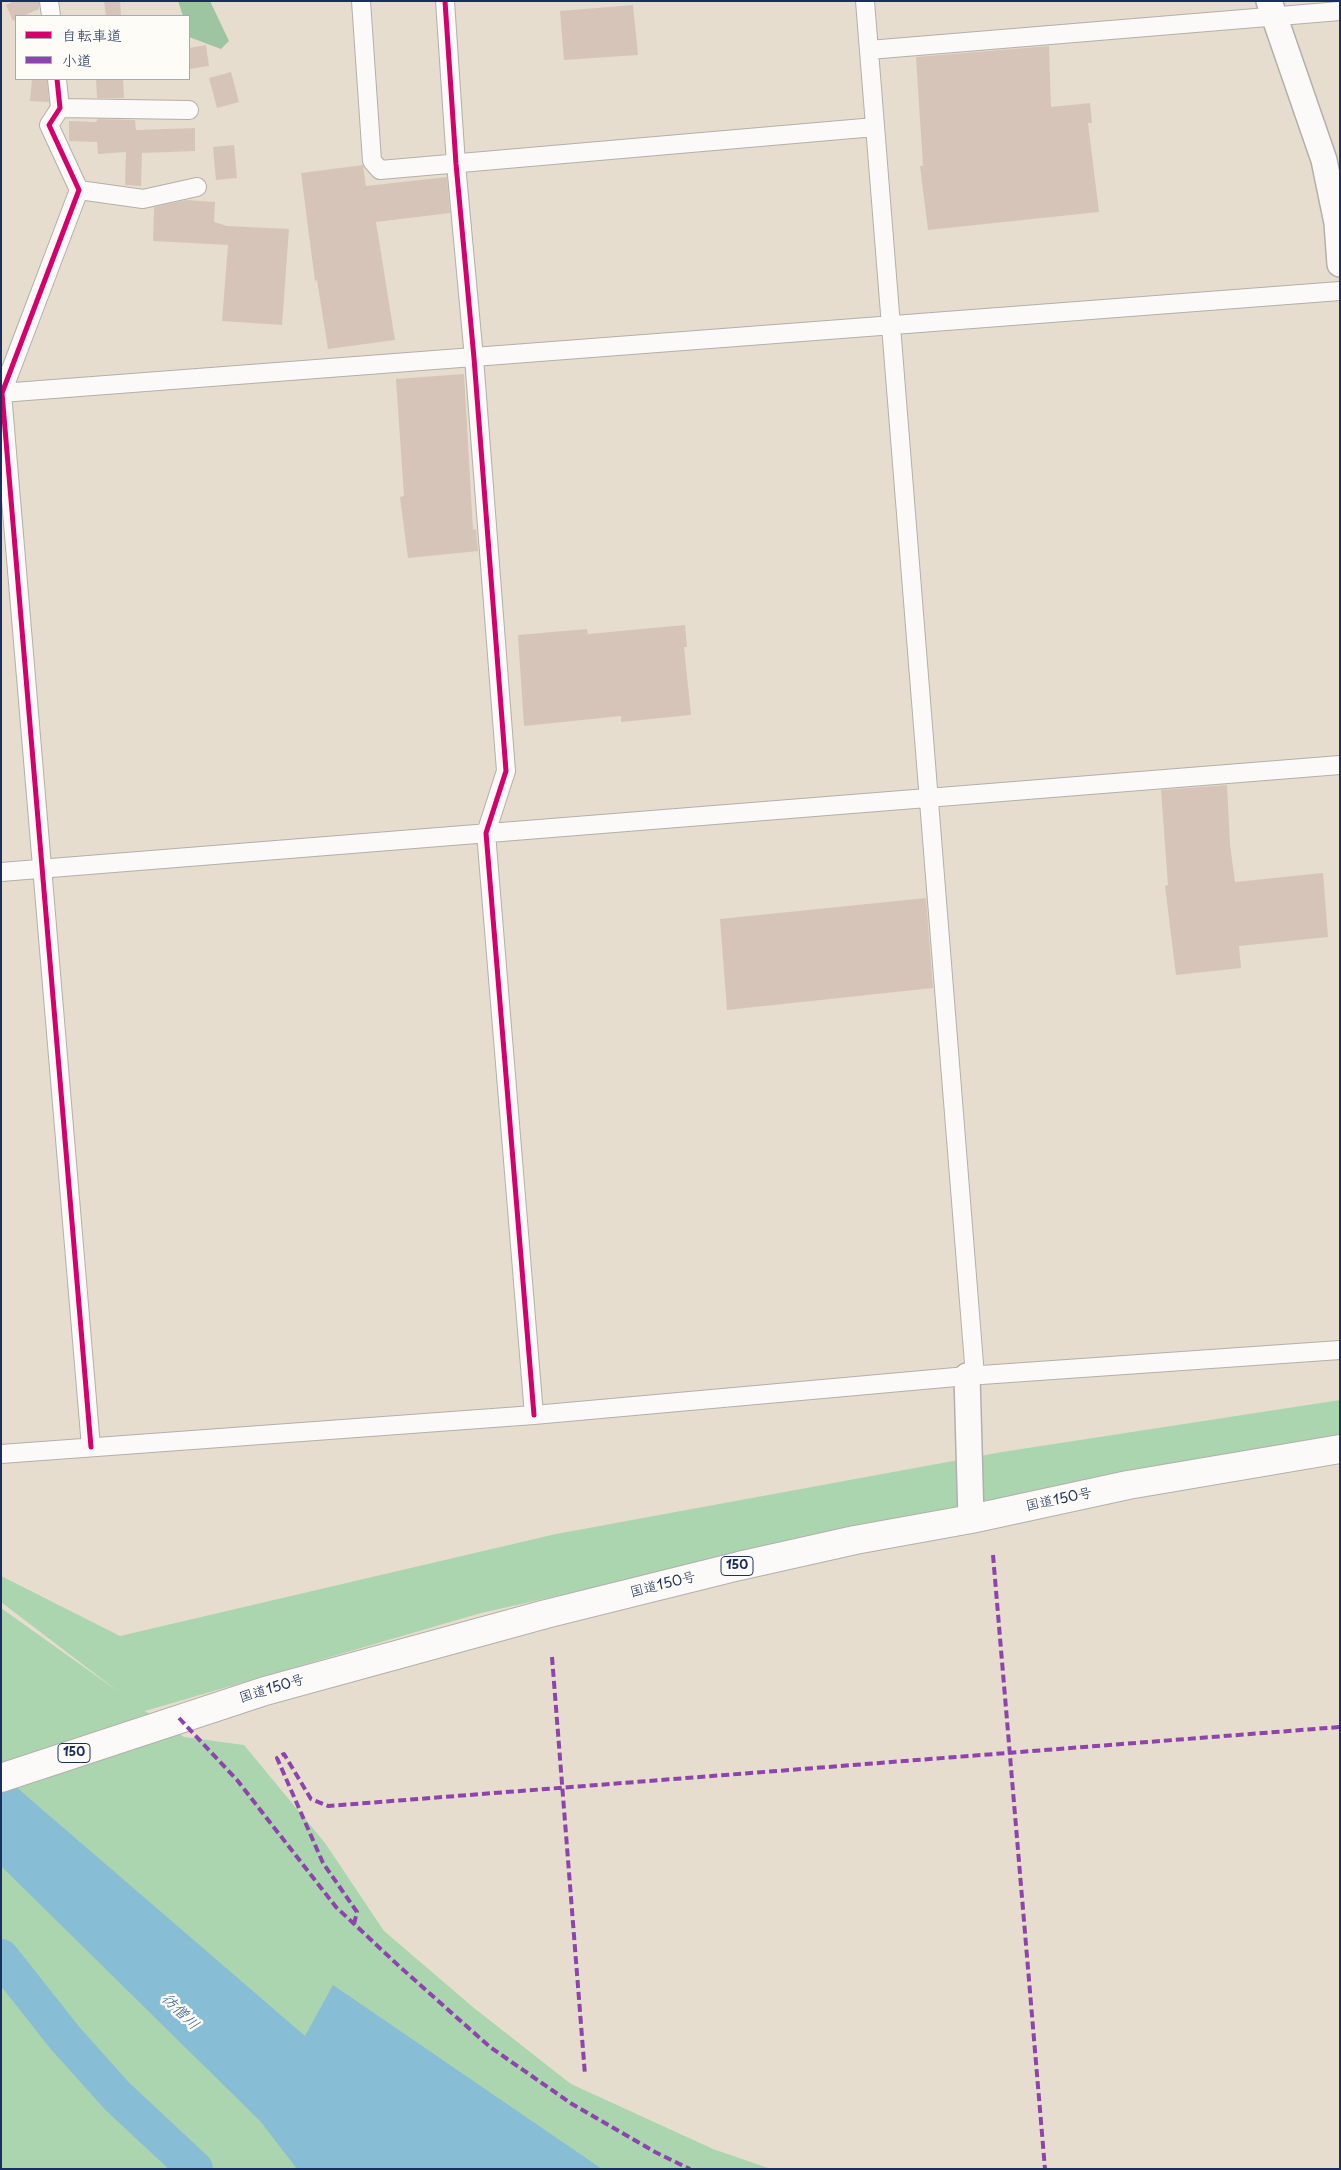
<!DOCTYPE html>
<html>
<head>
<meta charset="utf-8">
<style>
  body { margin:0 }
  #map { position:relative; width:1341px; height:2170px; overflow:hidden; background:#e6ddce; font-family:"Playpen Sans","Klee One",sans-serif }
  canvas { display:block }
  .frame { position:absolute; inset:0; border:2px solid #1b2f5e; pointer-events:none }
  .legend { position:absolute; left:15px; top:15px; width:175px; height:65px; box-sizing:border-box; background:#fdfcf7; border:1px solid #a3aaba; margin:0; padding:6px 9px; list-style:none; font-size:15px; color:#1b2f5e }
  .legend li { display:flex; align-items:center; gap:10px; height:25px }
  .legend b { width:25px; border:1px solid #a3aaba }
</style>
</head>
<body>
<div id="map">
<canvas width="1341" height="2170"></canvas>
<div class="frame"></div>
<ul class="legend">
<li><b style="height:6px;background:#d6006c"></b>自転車道</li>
<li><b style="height:6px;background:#8e44ad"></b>小道</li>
</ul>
</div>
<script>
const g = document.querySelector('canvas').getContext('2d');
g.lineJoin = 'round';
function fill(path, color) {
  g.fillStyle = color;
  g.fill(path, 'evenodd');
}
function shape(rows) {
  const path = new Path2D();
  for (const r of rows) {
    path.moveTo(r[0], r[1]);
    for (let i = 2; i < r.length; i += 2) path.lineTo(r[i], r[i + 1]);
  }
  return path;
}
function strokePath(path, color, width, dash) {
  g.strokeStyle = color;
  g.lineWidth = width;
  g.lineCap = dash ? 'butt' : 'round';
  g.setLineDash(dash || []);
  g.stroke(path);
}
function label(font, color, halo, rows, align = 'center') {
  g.font = font + ' "Playpen Sans","Klee One",sans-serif';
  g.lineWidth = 5;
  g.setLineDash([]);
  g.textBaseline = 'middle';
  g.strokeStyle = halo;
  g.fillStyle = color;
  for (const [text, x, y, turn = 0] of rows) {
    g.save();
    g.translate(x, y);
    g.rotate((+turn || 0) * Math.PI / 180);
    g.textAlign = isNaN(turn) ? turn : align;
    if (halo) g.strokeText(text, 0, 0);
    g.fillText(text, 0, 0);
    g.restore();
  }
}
fill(shape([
  [1340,1400,1340,1435,860,1528,481,1613,145,1711,184,1737,244,1745,325,1843,384,1931,474,2008,571,2084,713,2149,771,2169,1,2169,1,1608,119,1692,1,1602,1,1576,120,1636,556,1534,1002,1452]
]), '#aad5ae');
fill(shape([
  [178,1,210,1,229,41,221,49,189,37,189,16,183,16]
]), '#9dc5a1');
fill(shape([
  [1,1774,305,2036,333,1985,602,2169,297,2169,261,2122,1,1866]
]), '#87bed6');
strokePath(shape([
  [1,1957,65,2038,117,2096,195,2169]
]), '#87bed6', 36);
fill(shape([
  [14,1,39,1,39,9,23,16,16,16,16,19,13,21,6,5],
  [104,1,120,1,121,16,106,16],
  [633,5,638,55,564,60,560,11],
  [206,45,209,66,189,69,189,48],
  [1049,46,1051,107,1090,103,1092,123,1088,123,1099,212,928,230,920,166,923,166,916,57],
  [231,72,239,102,217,108,209,78],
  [32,79,47,79,49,102,30,101],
  [96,79,123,79,124,98,97,98],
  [98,119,135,120,136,130,195,128,195,151,142,153,141,186,125,185,126,152,98,154,97,142,69,141,69,121,96,122],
  [234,145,237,178,216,180,213,147],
  [363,165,366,186,447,177,450,213,376,222,395,340,328,349,317,280,315,281,301,173],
  [186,200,215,202,214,222,227,226,289,229,282,325,222,321,228,245,153,241,154,207],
  [464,374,473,530,476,529,478,551,408,558,400,497,404,496,396,379],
  [685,625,687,647,684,647,691,715,621,722,621,716,524,726,518,635,587,629,588,634],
  [1227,785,1230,844,1235,882,1323,873,1328,937,1239,946,1241,968,1176,975,1165,886,1168,885,1161,790],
  [926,898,933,988,727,1010,720,919]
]), '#d7c4b9');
const street = shape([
  [49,1,51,16],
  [361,1,372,161,380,170,875,127],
  [445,1,456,164,474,358,506,771,486,833,534,1415],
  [865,1,975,1376],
  [869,50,1340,11],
  [57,79,60,108,49,125,79,190,2,393,91,1447],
  [60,108,189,110],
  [79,190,143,199,197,187],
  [1,393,1340,291],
  [1,872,1340,765],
  [1,1454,534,1415,967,1376,1340,1350]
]);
const secondary = shape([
  [1269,1,1324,160,1337,223,1340,264],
  [967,1376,971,1519]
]);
const highway = shape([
  [1,1778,265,1691,546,1614,739,1566,855,1540,971,1519,1128,1485,1340,1449]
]);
strokePath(street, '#b3afaa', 20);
strokePath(secondary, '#b3afaa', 28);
strokePath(highway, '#b3afaa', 30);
strokePath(street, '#fbfaf8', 18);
strokePath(secondary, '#fbfaf8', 25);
strokePath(highway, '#fbfaf8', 28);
strokePath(shape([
  [993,1555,1045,2169],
  [552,1657,585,2075],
  [179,1718,237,1780,336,1907,400,1967,490,2047,572,2104,655,2152,690,2169],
  [354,1924,357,1912,323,1863,277,1758,284,1754,311,1799,328,1806,1340,1727]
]), '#8e44ad', 4, [8, 4]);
strokePath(shape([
  [445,1,456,164,474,358,506,771,486,833,534,1415],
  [57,79,60,108,49,125,79,190,2,393,91,1447]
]), '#d6006c', 5);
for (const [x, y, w] of [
  [737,1566,32],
  [74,1753,32]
]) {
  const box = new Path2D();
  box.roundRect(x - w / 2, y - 9.5, w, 19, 4);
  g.fillStyle = '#fdfcf7';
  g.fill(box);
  strokePath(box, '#1b2f5e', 1);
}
label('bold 12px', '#1b2f5e', null, [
  ["150",737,1566],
  ["150",74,1753]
]);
label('14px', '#1b2f5e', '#fdfcf7', [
  ["国道150号",1059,1500,-12],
  ["国道150号",663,1585,-14],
  ["国道150号",272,1689,-17]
]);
label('italic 15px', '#325c89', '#fdfcf7', [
  ["彷僧川",180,2012,44]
]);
</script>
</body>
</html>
